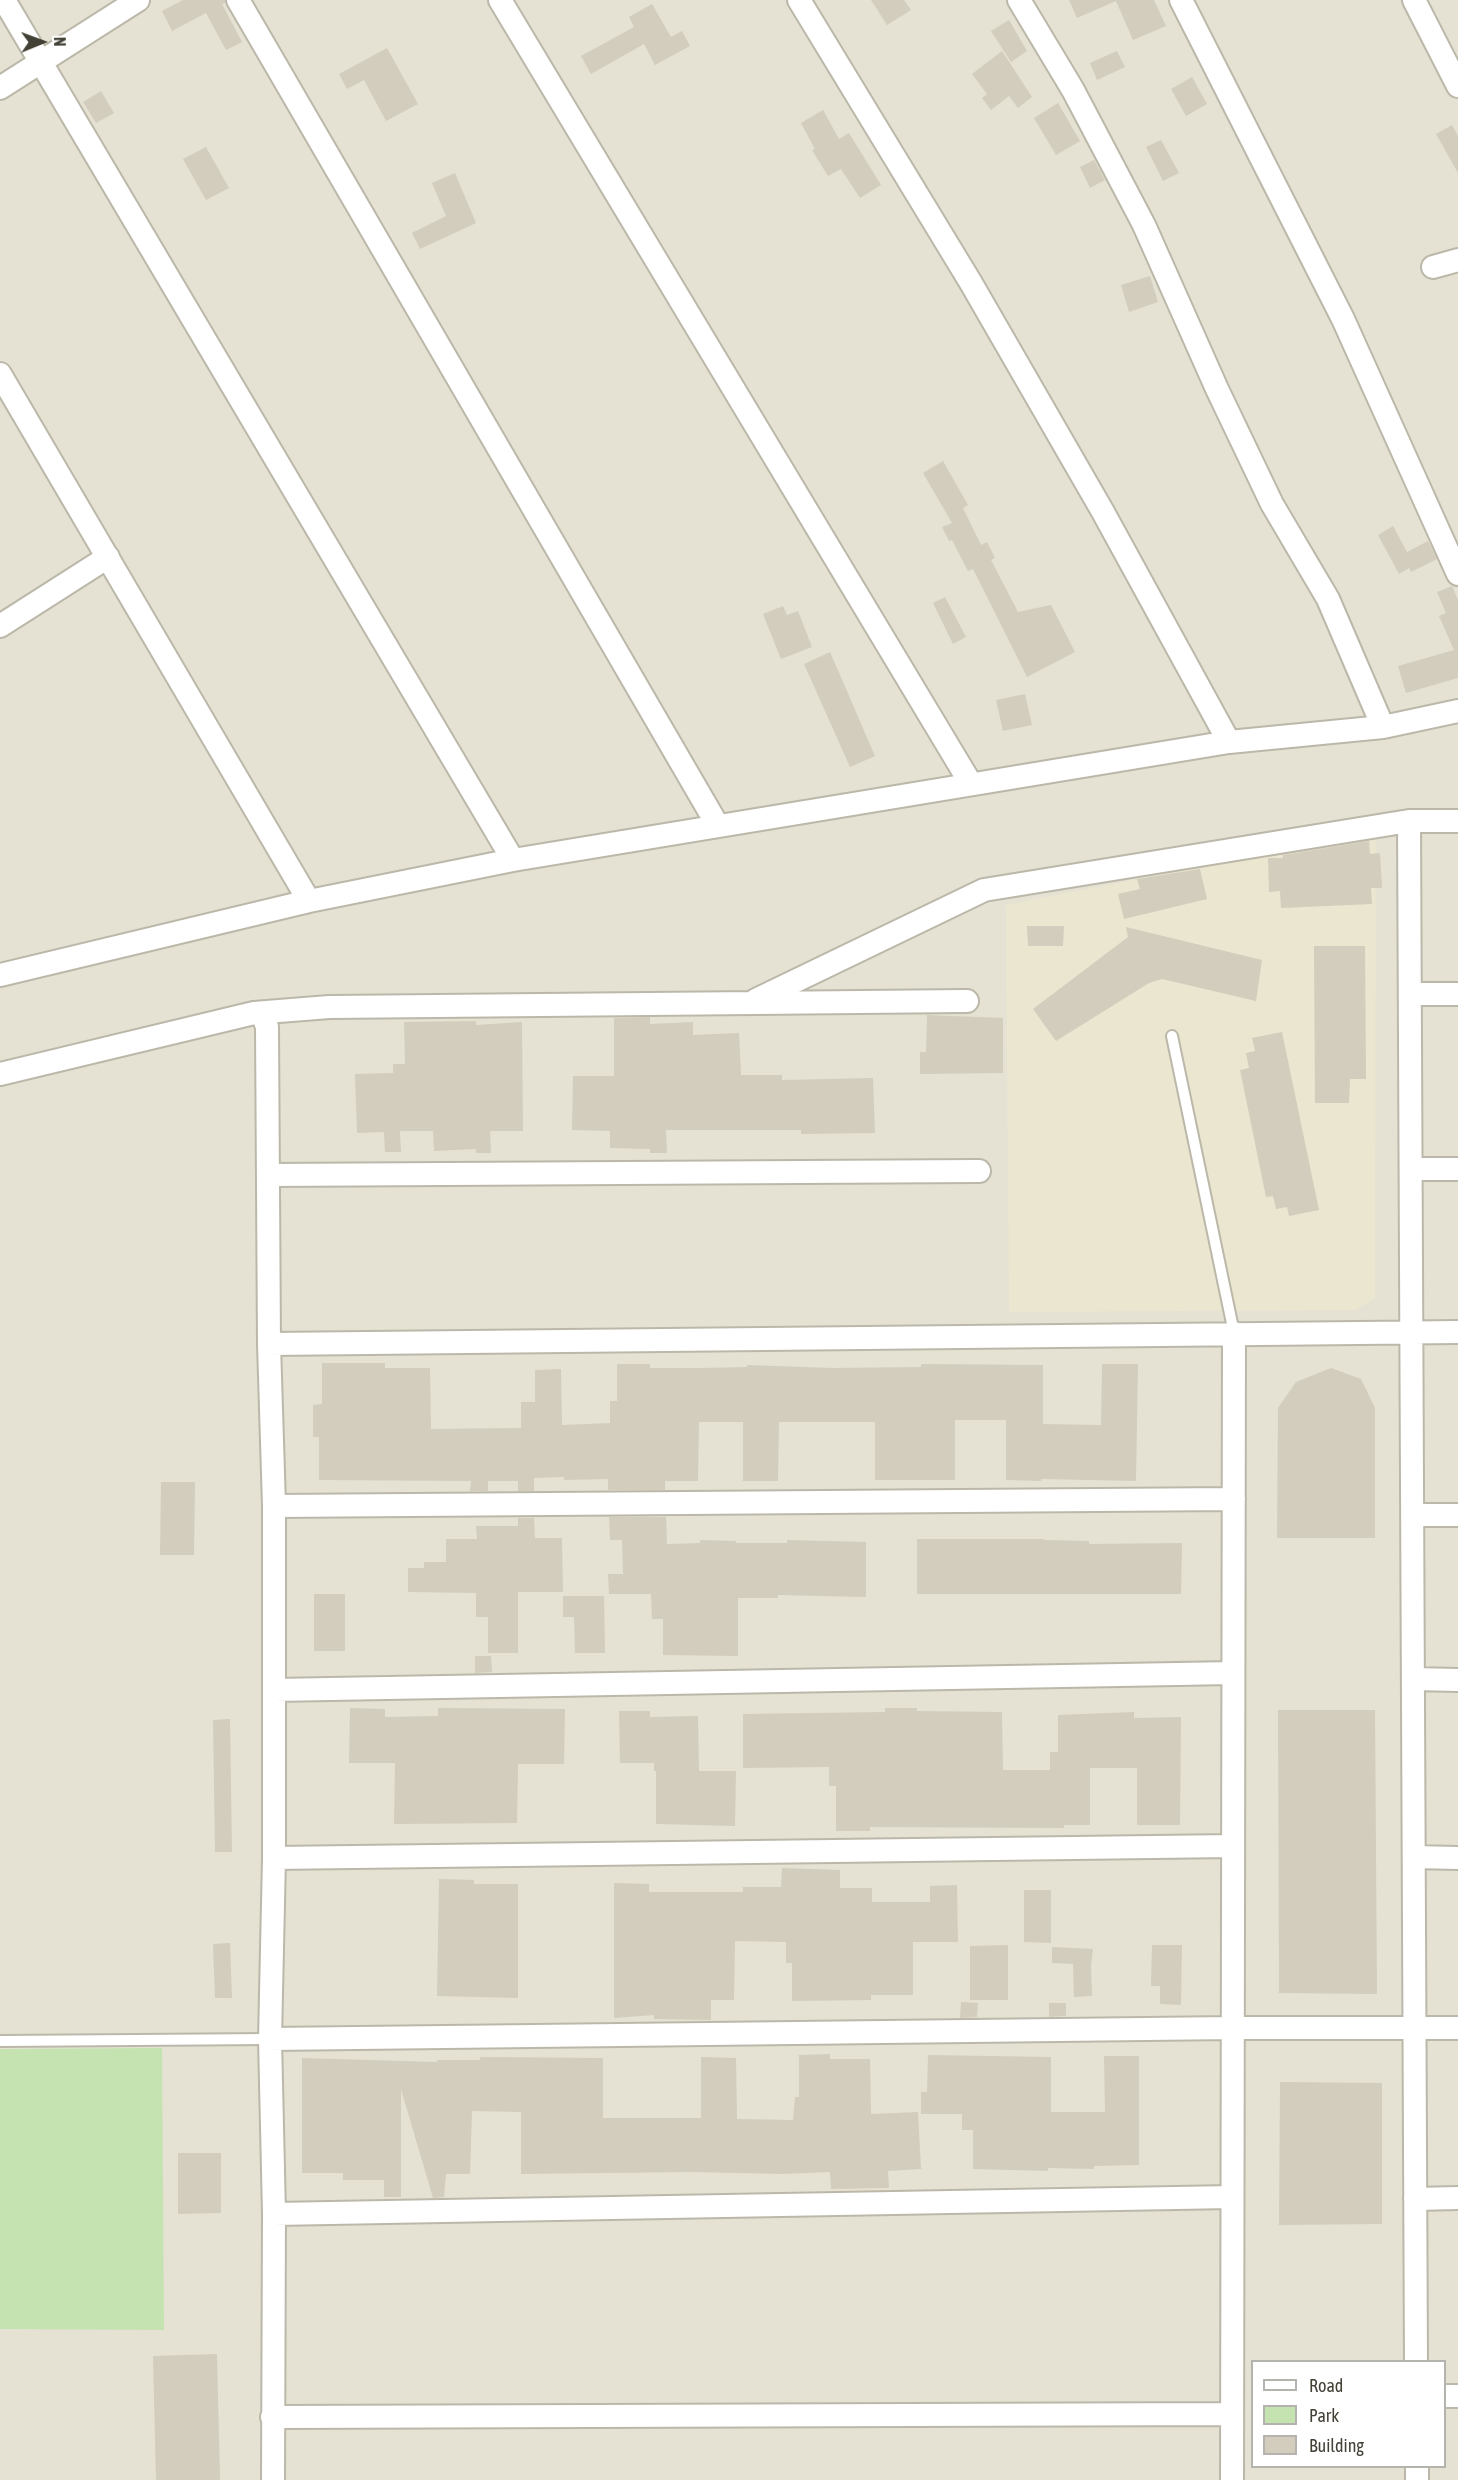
<!DOCTYPE html>
<html>
<head>
<meta charset="utf-8">
<style>
	body { margin:0 }
	#map { position:relative; width:1458px; height:2480px; overflow:hidden; background:#f1f0e5; font-family:"Asap Condensed",sans-serif }
	canvas { display:block }
	.legend { position:absolute; left:1251px; top:2360px; width:195px; height:108px; box-sizing:border-box; background:#fff; border:2px solid #b4b3ae; margin:0; padding:8px 10px; list-style:none; font-size:18px; color:#434035 }
	.legend li { display:flex; align-items:center; gap:12px; height:30px }
	.legend b { width:30px; border:2px solid #b4b3ae }
	.north { position:absolute; left:12px; top:12px; width:60px; height:60px; -webkit-text-stroke:4px #fff; paint-order:stroke; rotate:89deg; font-size:16px; font-weight:700; line-height:24px; text-align:center; color:#434035 }
	.north::after { content:''; display:block; margin:auto; width:21px; height:27px; background:#434035; clip-path:polygon(50% 0,100% 100%,50% 72%,0 100%) }
</style>
</head>
<body>
<div id="map">
<canvas width="1458" height="2480"></canvas>
<ul class="legend">
<li><b style="height:8px;background:#fff"></b>Road</li>
<li><b style="height:16px;background:#c4e3b1"></b>Park</li>
<li><b style="height:16px;background:#d2cdbc"></b>Building</li>
</ul>
<div class="north">N</div>
</div>
<script>
const g = document.querySelector('canvas').getContext('2d');
g.lineJoin = 'round';
function paint(path, color) { g.fillStyle = color; g.fill(path, 'evenodd'); }
const shape = rows => new Path2D(rows.map(r => 'M' + r).join(''));
function strokePath(path, color, width, dash) { g.strokeStyle = color; g.lineWidth = width; g.lineCap = dash ? 'butt' : 'round'; g.setLineDash(dash || []); g.stroke(path); }
paint(shape([
	[0,0,1458,0,1458,2480,0,2480],
	[1252,2362,1444,2362,1444,2466,1252,2466]
]), '#e5e2d4');
paint(shape([
	[1376,833,1375,1298,1355,1310,1009,1312,1006,905]
]), '#eae6d0');
paint(shape([
	[162,2048,164,2330,0,2329,0,2049]
]), '#c4e3b1');
paint(shape([
	[183,0,225,0,225,3,222,4,242,42,226,50,206,13,172,31,162,11],
	[871,0,904,0,911,10,887,25],
	[1069,0,1154,0,1166,26,1133,40,1116,1,1077,18],
	[652,4,671,37,682,31,690,46,655,65,644,44,591,74,581,56,634,27,629,17],
	[1009,20,1027,51,1011,62,991,31],
	[387,48,418,104,386,121,364,80,347,89,339,74],
	[1002,51,1032,97,1018,108,1009,96,991,110,982,98,987,94,972,74],
	[1117,51,1125,67,1097,80,1090,63],
	[1192,77,1207,104,1186,116,1171,89],
	[101,91,114,113,96,123,83,102],
	[1058,103,1080,141,1056,155,1034,118],
	[823,110,839,139,849,133,881,185,860,198,841,169,828,176,812,150,815,149,801,123],
	[1452,125,1458,136,1458,173,1436,134],
	[1161,140,1179,173,1163,181,1146,147],
	[206,147,229,188,206,200,183,159],
	[1094,160,1105,180,1090,188,1080,167],
	[455,173,476,223,420,249,412,233,446,216,432,183],
	[1150,276,1158,302,1129,312,1121,285],
	[943,461,968,505,963,508,981,545,987,542,995,558,991,560,1018,612,1051,605,1075,652,1027,677,973,569,968,571,952,540,949,541,942,527,952,523,923,473],
	[1393,526,1407,552,1428,541,1437,559,1411,572,1409,568,1399,574,1378,535],
	[1452,586,1458,600,1458,678,1406,693,1398,666,1454,650,1439,616,1446,613,1437,592],
	[945,597,966,637,953,644,933,603],
	[783,606,787,615,798,611,812,647,781,659,763,614],
	[830,652,875,756,850,767,804,664],
	[1025,694,1032,725,1003,731,996,700],
	[1369,841,1370,854,1380,853,1382,888,1371,888,1372,904,1281,908,1280,891,1269,892,1268,858,1283,858,1283,855],
	[1200,869,1207,899,1124,919,1118,894,1140,889,1137,879],
	[1027,926,1064,926,1063,946,1028,946],
	[1126,927,1262,960,1256,1001,1162,979,1149,983,1056,1041,1033,1009,1128,937],
	[1314,946,1365,946,1366,1079,1350,1079,1349,1103,1315,1103],
	[927,1015,1003,1018,1003,1073,920,1074,920,1052,926,1052],
	[650,1017,650,1024,693,1022,693,1035,739,1033,741,1075,782,1075,782,1080,873,1078,875,1133,801,1134,801,1130,666,1130,667,1153,650,1153,650,1149,610,1148,610,1131,572,1130,573,1076,614,1076,614,1018],
	[476,1021,476,1025,522,1022,523,1131,490,1131,491,1153,476,1153,476,1149,434,1151,433,1131,400,1131,401,1152,385,1152,384,1132,357,1133,355,1074,393,1073,393,1064,405,1064,404,1022],
	[1282,1032,1319,1210,1289,1216,1287,1207,1276,1209,1273,1196,1266,1197,1240,1070,1249,1068,1246,1053,1255,1051,1252,1038],
	[322,1363,385,1363,385,1368,430,1368,431,1429,521,1428,521,1402,535,1402,535,1370,561,1369,562,1425,610,1423,610,1401,617,1401,617,1364,650,1364,650,1368,701,1368,747,1367,747,1365,832,1368,921,1367,921,1364,1043,1365,1043,1424,1101,1425,1102,1364,1138,1364,1136,1481,1041,1479,1041,1481,1006,1480,1006,1420,955,1420,955,1480,875,1480,875,1422,779,1422,778,1481,743,1481,743,1422,699,1422,698,1481,665,1481,665,1490,608,1490,608,1479,564,1480,564,1477,534,1478,534,1491,518,1491,518,1481,488,1481,488,1491,470,1491,471,1481,319,1480,319,1437,313,1437,313,1405,322,1404],
	[1331,1368,1361,1379,1375,1408,1375,1538,1277,1538,1278,1408,1296,1382],
	[161,1482,195,1482,194,1555,160,1555],
	[609,1517,666,1517,667,1544,700,1543,700,1540,736,1541,736,1543,787,1543,787,1540,866,1542,866,1597,778,1595,778,1598,738,1598,738,1656,663,1655,663,1619,652,1619,651,1594,609,1594,608,1574,623,1574,622,1540,610,1540],
	[518,1518,534,1518,535,1538,562,1538,563,1592,518,1592,518,1653,488,1653,488,1617,476,1617,476,1593,408,1592,408,1568,424,1568,424,1562,446,1562,446,1539,477,1539,476,1526,518,1526],
	[917,1539,1044,1539,1044,1540,1089,1541,1089,1544,1182,1543,1181,1594,917,1594],
	[314,1594,345,1594,345,1651,314,1651],
	[563,1596,604,1596,605,1653,575,1653,574,1617,563,1617],
	[475,1656,491,1656,492,1672,475,1673],
	[350,1708,385,1709,385,1717,438,1716,438,1708,565,1709,564,1764,518,1764,517,1823,394,1824,395,1763,349,1763],
	[885,1708,917,1708,917,1711,1002,1712,1003,1770,1050,1770,1050,1752,1058,1752,1058,1715,1134,1712,1134,1718,1181,1717,1180,1825,1137,1825,1137,1768,1090,1768,1090,1825,1064,1825,1064,1828,870,1827,870,1831,836,1831,836,1786,829,1786,829,1767,743,1768,743,1714,885,1712],
	[1278,1710,1375,1710,1377,1994,1279,1993],
	[619,1711,650,1711,650,1717,698,1716,699,1771,736,1771,735,1826,656,1824,656,1771,654,1771,654,1763,620,1763],
	[230,1719,232,1852,215,1852,213,1720],
	[782,1868,840,1870,840,1888,872,1888,872,1902,930,1902,930,1886,957,1885,958,1942,913,1942,913,1995,871,1995,871,2000,792,2001,792,1963,786,1963,786,1942,735,1941,734,2000,711,2000,711,2020,654,2019,654,2015,614,2018,614,1883,649,1884,649,1892,743,1892,743,1887,781,1887],
	[439,1879,474,1880,474,1884,518,1884,518,1998,437,1996],
	[1024,1890,1051,1890,1051,1943,1024,1942],
	[230,1943,232,1998,215,1998,213,1944],
	[1008,1945,1008,2000,970,2000,970,1946],
	[1152,1945,1182,1945,1181,2005,1160,2004,1160,1986,1151,1986],
	[1052,1947,1093,1949,1091,1965,1092,1996,1074,1997,1073,1964,1052,1963],
	[961,2002,978,2003,977,2017,960,2018],
	[1049,2003,1066,2003,1066,2016,1049,2017],
	[830,2054,830,2059,870,2059,871,2114,918,2112,921,2169,888,2171,889,2188,831,2189,830,2172,782,2174,692,2172,521,2174,521,2112,472,2111,470,2174,446,2174,444,2197,433,2198,401,2089,401,2197,384,2197,384,2180,343,2180,343,2173,302,2173,302,2058,437,2062,437,2060,480,2060,480,2057,603,2058,603,2118,701,2118,701,2057,736,2058,737,2119,793,2120,795,2097,799,2097,799,2055],
	[928,2055,1051,2057,1051,2112,1105,2112,1104,2056,1139,2056,1139,2165,1094,2166,1094,2169,1048,2168,1048,2171,973,2169,973,2130,962,2130,962,2114,921,2114,921,2092,927,2092],
	[1280,2082,1382,2083,1382,2224,1279,2225],
	[178,2153,221,2153,221,2213,178,2214],
	[217,2354,220,2480,156,2480,153,2356]
]), '#d2cdbc');
const lane = shape([
	[1172,1036,1234,1333],
	[0,2041,270,2039]
]);
const street = shape([
	[4,0,513,860],
	[238,0,718,826],
	[500,0,971,784],
	[799,0,971,283,1103,512,1229,742],
	[1019,0,1073,90,1144,225,1217,389,1272,504,1328,599,1383,727],
	[1181,0,1343,319,1458,574],
	[1414,0,1458,86],
	[0,88,138,0],
	[1433,267,1458,260],
	[0,374,309,901],
	[0,626,108,557],
	[1409,821,1416,2362],
	[0,975,309,901,513,860,1229,742,1383,727,1458,711],
	[1410,994,1458,994],
	[756,1000,984,890,1409,821,1458,821],
	[262,1013,267,1027,269,1344,274,1506,274,1858,270,2039,274,2214,273,2480],
	[0,1074,254,1013,329,1007,967,1001],
	[1411,1169,1458,1169],
	[268,1175,979,1171],
	[269,1344,1458,1332],
	[274,1506,1234,1499],
	[1412,1515,1458,1515],
	[1413,1679,1458,1680],
	[274,1690,1233,1673],
	[1414,1857,1458,1858],
	[274,1858,1233,1846],
	[270,2039,1233,2028,1458,2028],
	[1415,2199,1458,2198],
	[274,2214,1232,2197],
	[1444,2396,1458,2396],
	[272,2417,1232,2414],
	[1417,2466,1417,2480],
	[1232,2480,1234,1333]
]);
strokePath(lane, '#bcb8a9', 14);
strokePath(street, '#bcb8a9', 26);
strokePath(lane, '#fff', 10);
strokePath(street, '#fff', 22);
</script>
</body>
</html>
